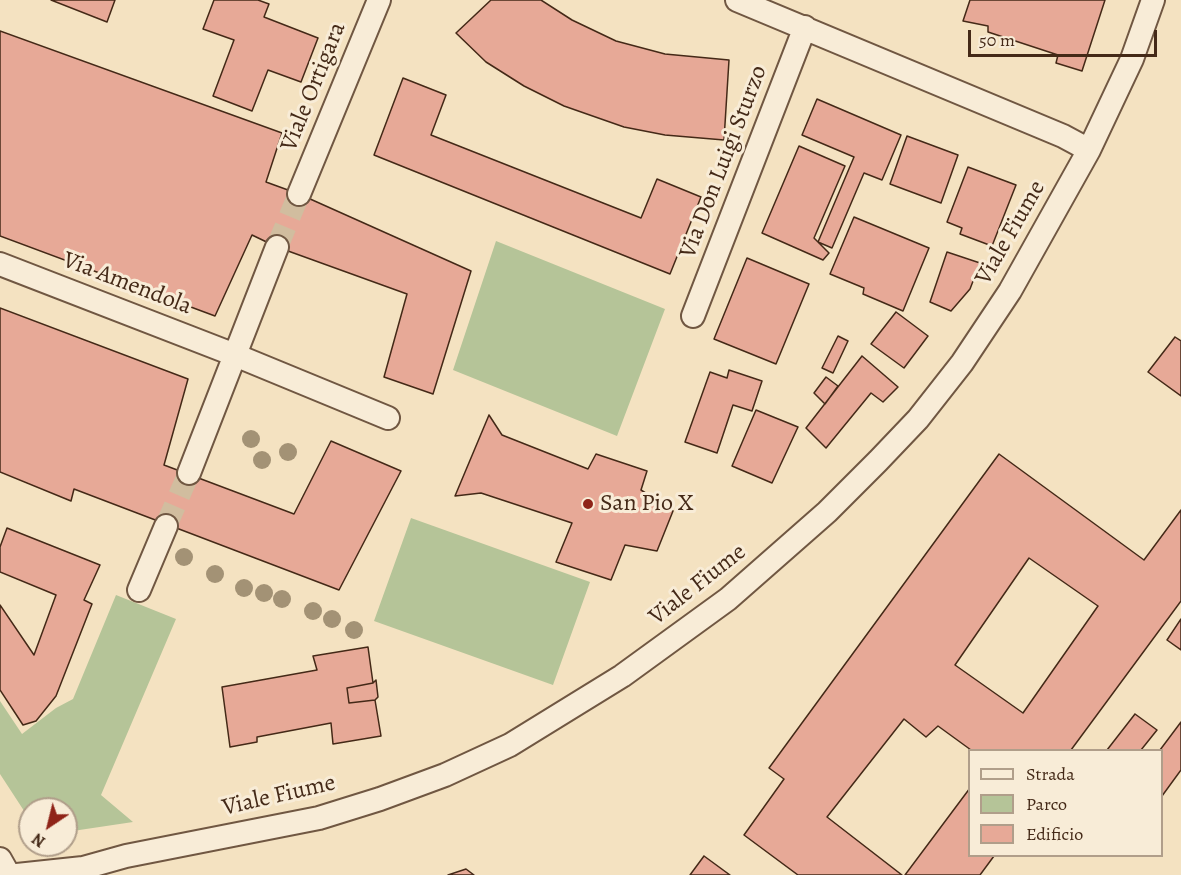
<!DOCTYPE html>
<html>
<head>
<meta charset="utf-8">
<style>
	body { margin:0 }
	#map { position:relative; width:1181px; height:875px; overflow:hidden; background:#f4e2c1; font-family:Alegreya,serif }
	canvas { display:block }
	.legend { position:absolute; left:968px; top:749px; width:195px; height:108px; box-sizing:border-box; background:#f8ecd7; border:2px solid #b09e8a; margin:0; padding:8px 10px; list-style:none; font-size:18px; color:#442917 }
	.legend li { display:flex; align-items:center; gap:12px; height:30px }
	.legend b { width:30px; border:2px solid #b09e8a }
	.north { position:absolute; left:18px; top:797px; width:60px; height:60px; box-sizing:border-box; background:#f8ecd7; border:2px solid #b09e8a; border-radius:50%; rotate:215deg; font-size:16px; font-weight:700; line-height:24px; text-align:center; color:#442917 }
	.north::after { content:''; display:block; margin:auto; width:21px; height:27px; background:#8f2418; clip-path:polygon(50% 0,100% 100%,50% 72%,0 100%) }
	.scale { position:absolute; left:968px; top:30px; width:189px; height:27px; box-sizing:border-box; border:3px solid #442917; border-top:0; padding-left:8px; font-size:18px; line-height:21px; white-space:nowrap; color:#442917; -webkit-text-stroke:4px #f8ecd7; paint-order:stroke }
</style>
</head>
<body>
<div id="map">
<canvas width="1181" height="875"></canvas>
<ul class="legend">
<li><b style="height:8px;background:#f8ecd7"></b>Strada</li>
<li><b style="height:16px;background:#b5c498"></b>Parco</li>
<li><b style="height:16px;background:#e7a997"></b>Edificio</li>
</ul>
<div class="north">N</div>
<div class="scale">50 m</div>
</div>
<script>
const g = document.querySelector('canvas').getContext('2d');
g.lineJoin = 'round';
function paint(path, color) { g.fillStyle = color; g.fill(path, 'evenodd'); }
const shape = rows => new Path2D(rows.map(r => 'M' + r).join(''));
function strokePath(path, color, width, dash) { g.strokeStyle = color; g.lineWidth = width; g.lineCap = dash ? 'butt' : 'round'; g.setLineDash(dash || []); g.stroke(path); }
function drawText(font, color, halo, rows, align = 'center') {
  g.font = font + ' Alegreya,serif'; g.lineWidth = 6; g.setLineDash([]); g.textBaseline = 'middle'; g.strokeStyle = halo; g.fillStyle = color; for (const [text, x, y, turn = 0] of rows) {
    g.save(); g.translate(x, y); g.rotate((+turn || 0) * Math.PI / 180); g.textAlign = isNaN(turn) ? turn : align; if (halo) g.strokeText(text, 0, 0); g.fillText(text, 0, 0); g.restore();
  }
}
paint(shape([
	[496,241,665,309,617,436,453,370],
	[411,518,590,582,553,685,374,621],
	[116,595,176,619,101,795,133,822,66,832,66,809,30,809,30,820,0,774,0,701,22,734,56,708,73,699]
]), '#b5c498');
const building = shape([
	[51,0,115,0,107,22,51,0],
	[214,0,258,0,269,4,264,17,318,38,301,82,268,70,252,111,213,96,234,40,203,29,214,0],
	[491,0,541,0,572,20,616,41,665,54,729,60,724,140,665,135,624,127,564,106,524,86,486,62,456,33,491,0],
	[970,0,1105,0,1082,71,1056,63,1058,55,988,32,988,26,963,21,970,0],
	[0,31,282,133,266,182,299,194,471,271,433,394,384,377,407,294,277,247,252,235,215,316,0,236,0,31],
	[403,78,446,95,431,135,641,218,657,179,701,197,670,274,374,155,403,78],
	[817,99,901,135,882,180,864,173,832,248,818,242,854,157,802,135,817,99],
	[907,136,958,155,941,203,890,184,907,136],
	[799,146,845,166,814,238,829,253,823,260,762,233,799,146],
	[968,167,1016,185,992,246,960,234,962,228,947,222,968,167],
	[854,217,929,248,903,311,863,294,864,288,830,274,854,217],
	[947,252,980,263,970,289,951,311,930,302,947,252],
	[747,258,809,284,776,364,714,339,747,258],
	[0,308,188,379,164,465,294,514,331,441,401,471,339,590,74,489,71,501,0,472,0,308],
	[896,312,928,336,904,368,871,344,896,312],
	[838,336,848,341,833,373,822,368,838,336],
	[1175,337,1181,341,1181,396,1148,372,1175,337],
	[862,356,898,387,883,402,871,393,826,448,806,428,862,356],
	[729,370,762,381,752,411,733,405,717,453,685,442,710,372,727,378,729,370],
	[826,377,838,386,825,404,814,393,826,377],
	[756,410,798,427,772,483,732,466,756,410],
	[489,415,502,435,588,469,596,454,647,471,641,490,673,511,657,551,625,545,611,580,556,562,572,523,481,493,455,496,489,415],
	[999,454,1144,560,1181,510,1181,601,1071,750,971,750,938,726,926,737,904,719,827,817,902,875,798,875,744,835,784,779,769,768,999,454],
	[1029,558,1098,606,1023,713,955,665,1029,558],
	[7,528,100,565,84,600,92,604,56,696,36,721,23,725,0,690,0,605,34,655,56,595,0,572,0,547,7,528],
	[1181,619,1181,650,1167,640,1181,619],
	[368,647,373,683,347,688,349,703,375,700,381,736,333,744,331,723,257,737,257,742,230,747,222,687,317,670,313,656,368,647],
	[376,680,378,697,375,700,349,703,347,688,373,683,376,680],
	[1135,714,1157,730,1141,750,1107,750,1135,714],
	[1181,722,1181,770,1162,796,1162,750,1160,750,1181,722],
	[970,788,970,856,994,856,980,875,905,875,970,788],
	[704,856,730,875,690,875,704,856],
	[466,869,474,875,448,875,466,869]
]);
paint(building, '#e7a997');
strokePath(building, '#442917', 1.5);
strokePath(shape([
	[277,247,299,194],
	[166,526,189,473]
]), '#d1bd9f', 22, [22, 11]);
const minor = shape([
	[737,0,1063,136,1089,150],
	[299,194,379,0],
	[0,264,235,355,388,418],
	[693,316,805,27],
	[189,473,277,247],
	[139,590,166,526],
	[0,859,9,875],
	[17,875,83,868,126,856,319,818,380,799,445,775,510,745,622,676,728,599,827,512,878,461,918,419,962,363,1010,291,1089,150,1132,59,1153,0]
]);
strokePath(minor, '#705742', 26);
strokePath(minor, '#f8ecd7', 22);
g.fillStyle = '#a39275';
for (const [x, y] of [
	[251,439],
	[288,452],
	[262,460],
	[184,557],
	[215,574],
	[244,588],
	[264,593],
	[282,599],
	[313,611],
	[332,619],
	[354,630]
]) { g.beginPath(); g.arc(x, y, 9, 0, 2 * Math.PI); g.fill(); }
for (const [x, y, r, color] of [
	[588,504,6,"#8f2418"]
]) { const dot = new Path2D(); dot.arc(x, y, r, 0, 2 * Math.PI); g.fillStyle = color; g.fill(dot); strokePath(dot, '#f8ecd7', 2); }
drawText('24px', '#442917', '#f8ecd7', [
	["Viale Ortigara",314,87,-68],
	["Via Don Luigi Sturzo",724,162,-69],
	["Viale Fiume",1011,233,-60],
	["Via Amendola",127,284,21],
	["Viale Fiume",698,585,-38],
	["Viale Fiume",279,796,-13]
]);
drawText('24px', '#442917', '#f8ecd7', [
	["San Pio X",600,504]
], 'left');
</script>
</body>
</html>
